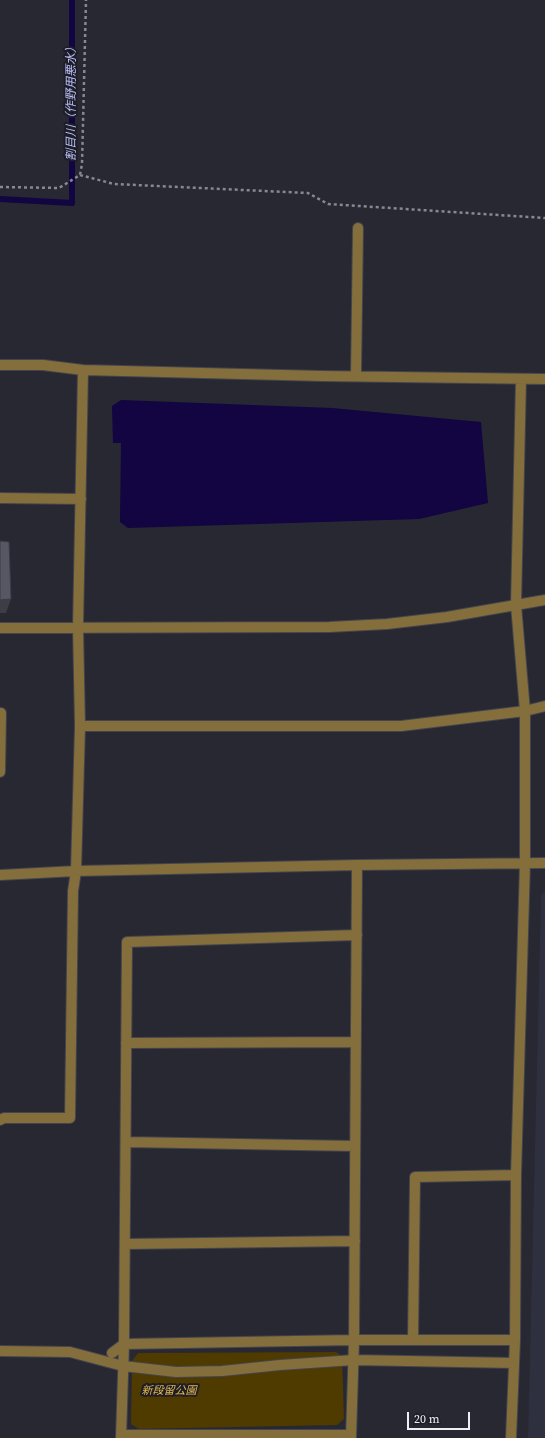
<!DOCTYPE html>
<html>
<head>
<meta charset="utf-8">
<style>
	body { margin:0 }
	#map { position:relative; width:545px; height:1438px; overflow:hidden; background:#272832; font-family:"Source Serif 4",serif }
	canvas { display:block }
	.scale { position:absolute; left:407px; top:1412px; width:63px; height:18px; box-sizing:border-box; border:2px solid #eeeff6; border-top:0; padding-left:5px; font-size:12px; line-height:14px; white-space:nowrap; color:#eeeff6; -webkit-text-stroke:3px #1e1e28; paint-order:stroke }
</style>
</head>
<body>
<div id="map">
<canvas width="545" height="1438"></canvas>
<div class="scale">20 m</div>
</div>
<script>
const g = document.querySelector('canvas').getContext('2d');
g.lineJoin = 'round';
function paint(path, color) { g.fillStyle = color; g.fill(path, 'evenodd'); }
const shape = rows => new Path2D(rows.map(r => 'M' + r).join(''));
function strokePath(path, color, width, dash) { g.strokeStyle = color; g.lineWidth = width; g.lineCap = dash ? 'butt' : 'round'; g.setLineDash(dash || []); g.stroke(path); }
function drawText(font, color, halo, rows, align = 'center') {
  g.font = font + ' "Source Serif 4","Noto Sans JP",serif'; g.lineWidth = 4; g.setLineDash([]); g.textBaseline = 'middle'; g.strokeStyle = halo; g.fillStyle = color; for (const [text, x, y, turn = 0] of rows) {
    g.save(); g.translate(x, y); g.rotate((+turn || 0) * Math.PI / 180); g.textAlign = isNaN(turn) ? turn : align; if (halo) g.strokeText(text, 0, 0); g.fillText(text, 0, 0); g.restore();
  }
}
paint(shape([
	[545,891,545,1438,528,1438,541,895]
]), '#2e2f3f');
paint(shape([
	[336,1352,342,1356,344,1419,337,1425,139,1429,131,1424,132,1361,138,1353]
]), '#4f3a00');
paint(shape([
	[121,400,332,408,481,422,488,503,419,519,128,528,120,522,121,443,113,443,112,406]
]), '#120541');
strokePath(shape([
	[0,199,72,203,72,0]
]), '#120541', 6);
const minor = shape([
	[0,365,43,365,83,370,322,376,545,379],
	[356,376,358,228],
	[0,498,81,499],
	[0,628,329,627,387,624,447,617,545,600],
	[0,713,1,713,0,772],
	[80,726,401,726,525,711,545,706],
	[0,875,76,871,357,865,545,863],
	[126,1043,356,1042],
	[0,1120,4,1118,70,1118,73,891,76,871,80,726,78,627,83,370],
	[126,1142,355,1146],
	[125,1244,355,1241],
	[413,1340,415,1177,516,1175],
	[0,1351,70,1352,123,1366,176,1372,222,1371,280,1365,354,1360,514,1363],
	[112,1353,124,1344,354,1340,515,1340],
	[121,1435,351,1435],
	[121,1438,124,1344,127,942,357,935],
	[351,1438,354,1340,357,865],
	[511,1438,515,1340,516,1175,525,863,525,711,516,605,521,379]
]);
strokePath(minor, '#43444d', 12);
strokePath(shape([
	[80,175,114,184,308,193,328,204,545,218],
	[0,187,59,188,80,175,82,164,86,0]
]), '#878891', 2.5, [3, 3]);
strokePath(minor, '#846e3c', 10);
paint(shape([
	[11,599,6,613,0,613,0,600]
]), '#3c3d45');
const building = shape([
	[0,541,9,542,11,599,0,600,0,541]
]);
paint(building, '#565762');
strokePath(building, '#3c3d45', 1);
drawText('italic 11px', '#e4b74b', '#1e1e28', [
	["新段留公園",169,1391]
]);
drawText('italic 12px', '#bbbff8', '#1e1e28', [
	["割目川（作野用悪水）",72,101,-90]
]);
</script>
</body>
</html>
